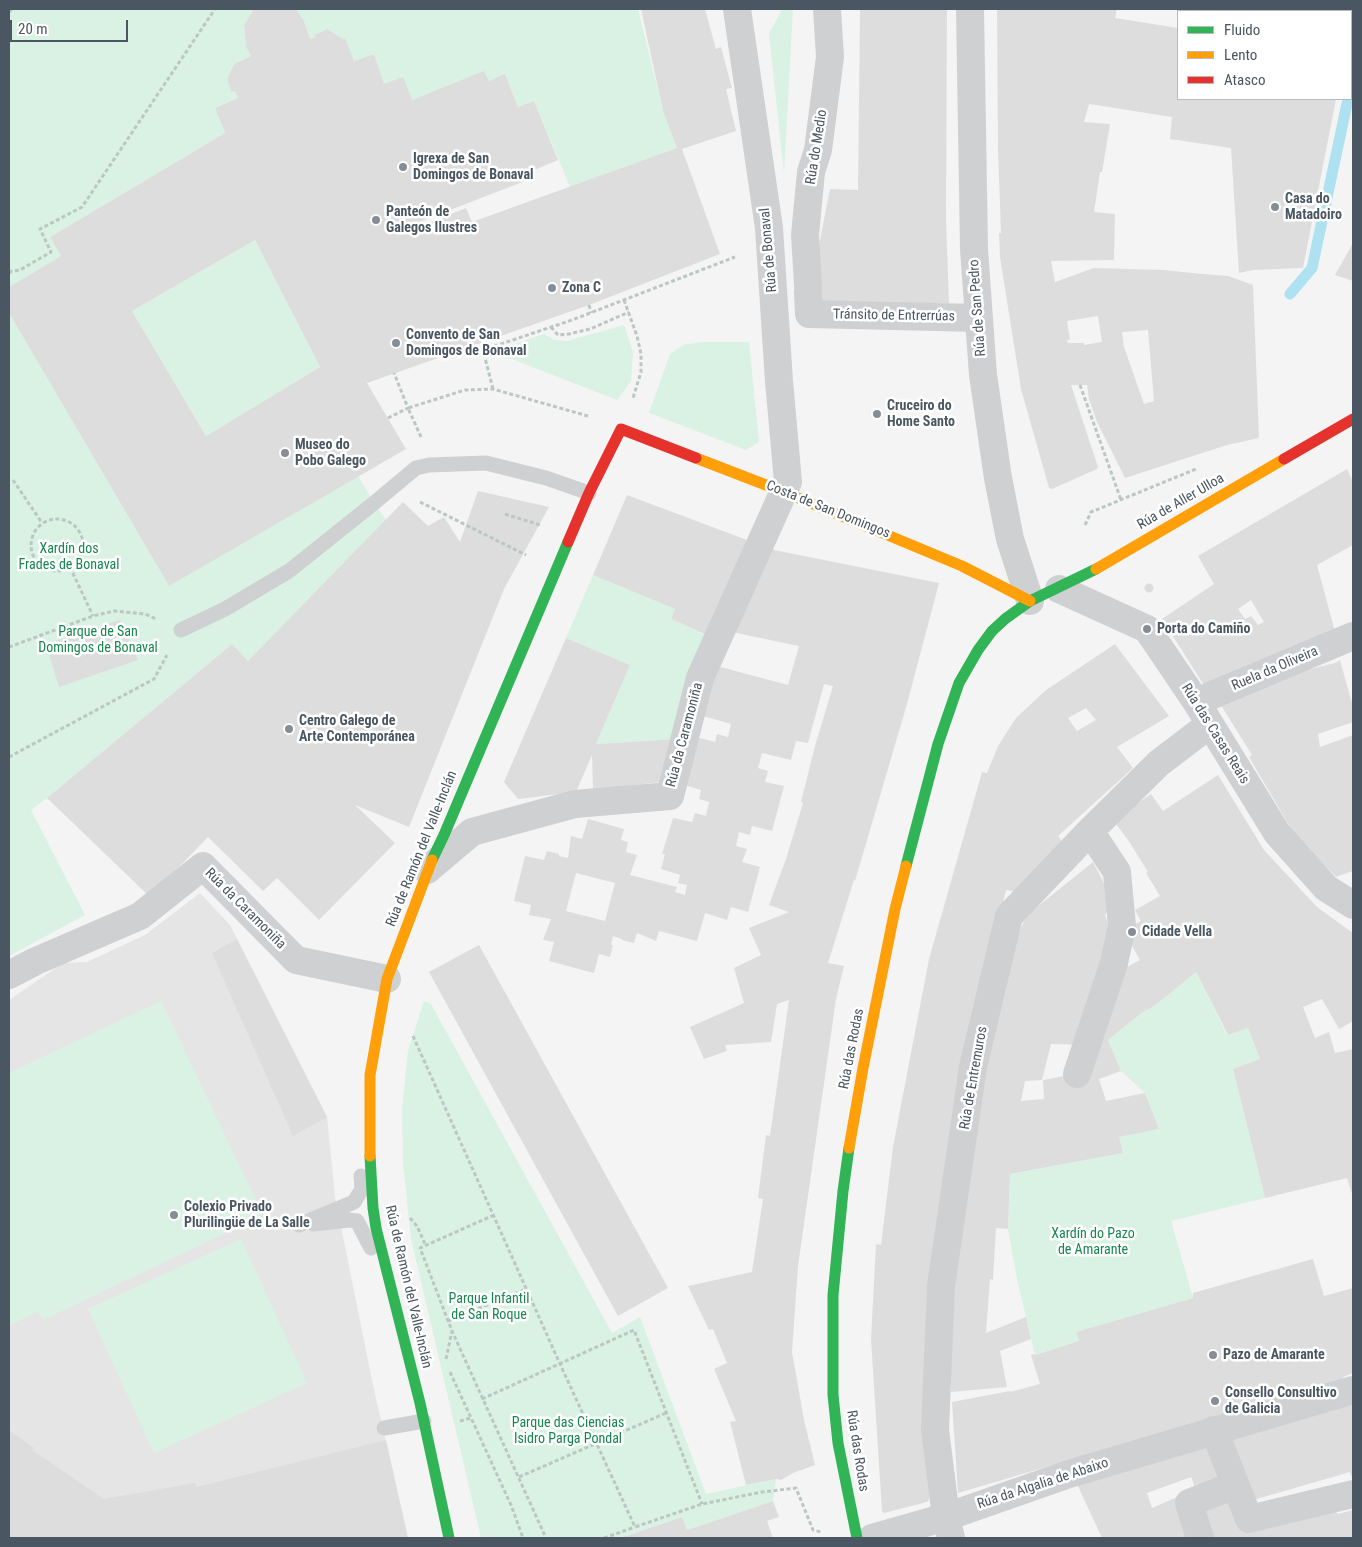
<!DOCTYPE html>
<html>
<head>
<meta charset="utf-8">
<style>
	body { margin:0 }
	#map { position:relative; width:1362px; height:1547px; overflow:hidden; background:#f4f4f4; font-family:"Roboto Condensed",sans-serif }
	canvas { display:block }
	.frame { position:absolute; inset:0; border:10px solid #4a5661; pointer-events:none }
	.legend { position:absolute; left:1177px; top:10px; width:175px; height:90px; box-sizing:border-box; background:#fff; border:1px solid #b7bbc0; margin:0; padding:6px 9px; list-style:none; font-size:15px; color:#4a5661 }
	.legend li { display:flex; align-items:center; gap:10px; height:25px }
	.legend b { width:25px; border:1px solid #b7bbc0 }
	.scale { position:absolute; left:10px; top:20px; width:118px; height:22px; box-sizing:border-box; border:2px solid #4a5661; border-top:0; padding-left:6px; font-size:15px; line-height:18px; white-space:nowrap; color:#4a5661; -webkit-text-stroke:4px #fff; paint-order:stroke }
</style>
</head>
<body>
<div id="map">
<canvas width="1362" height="1547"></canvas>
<div class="frame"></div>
<ul class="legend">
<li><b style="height:6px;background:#30b455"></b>Fluido</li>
<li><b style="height:6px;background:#ff9f0a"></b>Lento</li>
<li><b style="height:6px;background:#e5322d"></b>Atasco</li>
</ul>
<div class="scale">20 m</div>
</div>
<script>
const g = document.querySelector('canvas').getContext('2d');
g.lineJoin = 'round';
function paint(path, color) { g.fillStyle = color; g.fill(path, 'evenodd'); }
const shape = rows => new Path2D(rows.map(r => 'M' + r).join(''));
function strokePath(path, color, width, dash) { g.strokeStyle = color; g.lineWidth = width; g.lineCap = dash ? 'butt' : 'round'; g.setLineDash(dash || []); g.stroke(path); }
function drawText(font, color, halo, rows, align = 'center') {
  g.font = font + ' "Roboto Condensed",sans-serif'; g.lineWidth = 5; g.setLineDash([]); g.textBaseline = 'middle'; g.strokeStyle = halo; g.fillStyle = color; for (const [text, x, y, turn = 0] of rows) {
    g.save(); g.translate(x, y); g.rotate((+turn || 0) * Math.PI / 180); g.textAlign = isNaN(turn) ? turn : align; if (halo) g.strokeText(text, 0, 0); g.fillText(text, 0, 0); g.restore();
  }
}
paint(shape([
	[200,893,230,925,327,1117,335,1197,373,1385,408,1538,9,1538,9,1000,63,963,87,962,145,935]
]), '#e6e5e6');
paint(shape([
	[9,9,254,9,244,25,246,47,251,56,234,64,227,79,231,92,235,91,238,98,215,108,225,133,50,237,61,256,9,287],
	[296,9,638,9,663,111,677,148,570,187,534,101,518,107,505,75,489,81,484,72,412,100,384,84,374,54,354,61,343,39,327,29,314,35,315,37,310,39,304,21],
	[782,9,793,9,784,173,769,34],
	[255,240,320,367,206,436,132,311],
	[9,313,169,586,357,474,374,503,389,524,248,661,232,644,47,798,31,810,85,915,9,956],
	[624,325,633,352,631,381,617,400,563,379,512,359,494,357,494,351,544,334,554,340,567,341],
	[700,342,749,342,759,442,746,450,649,413,670,354,683,345],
	[593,575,675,609,671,619,705,634,677,739,596,744,630,665,566,638],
	[1196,972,1227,1035,1248,1028,1260,1059,1233,1069,1265,1198,1171,1221,1193,1298,1076,1332,1079,1341,1035,1355,1017,1279,1008,1229,1010,1174,1123,1153,1119,1137,1159,1129,1145,1093,1121,1071,1108,1040,1144,1011,1150,1009,1163,999],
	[161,1001,263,1215,43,1320,38,1312,9,1325,9,1073],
	[424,1001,431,1004,612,1333,640,1317,706,1494,776,1479,773,1501,687,1530,682,1517,619,1538,481,1538,411,1239,403,1163,402,1110,408,1051],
	[241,1239,307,1383,154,1453,88,1309]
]), '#d9f2e3');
strokePath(shape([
	[1347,9,1348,11],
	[1351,27,1353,41],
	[1351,87,1353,76],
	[1290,294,1312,268,1348,99]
]), '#aee2f0', 11);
paint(shape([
	[254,9,296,9,304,21,310,39,315,37,314,35,327,29,343,39,345,38,354,61,374,54,384,84,403,77,412,100,484,71,489,81,505,74,518,107,534,101,558,160,525,174,525,181,414,224,416,228,466,208,472,222,677,148,663,111,641,9,705,9,716,49,721,47,732,88,726,89,736,131,682,149,720,254,589,305,367,383,406,449,169,586,9,313,9,287,61,256,50,237,225,133,215,108,238,98,235,91,231,92,227,79,234,64,251,56,246,47,244,25],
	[255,240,320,367,206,436,132,311],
	[860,9,947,9,946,221,949,303,817,306,819,245,830,189,858,190],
	[997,9,1117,9,1115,18,1178,28,1178,99,1336,99,1303,268,1253,270,1239,273,1231,148,1170,139,1172,117,1089,104,1084,122,1110,124,1102,172,1100,172,1094,212,1115,214,1114,260,1051,261,1055,282,1094,268,1164,270,1202,274,1228,276,1253,285,1259,438,1227,445,1125,478,1097,422,1089,399,1087,385,1071,385,1098,467,1097,469,1052,489,1049,488,1021,389,1000,257,999,233,1001,233,998,150],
	[1098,316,1102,342,1084,345,1084,343,1068,343,1067,340,1070,340,1067,321],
	[1148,330,1154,401,1144,404,1124,347,1122,332],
	[1234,9,1329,9,1330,11,1234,11],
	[1353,243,1353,281,1335,275],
	[1347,469,1353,482,1353,545,1317,565,1337,639,1207,690,1162,619,1214,584,1198,556],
	[1251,600,1264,622,1258,625,1251,616,1245,619,1238,609],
	[478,491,549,507,504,589,409,827,355,805,395,843,319,920,277,878,263,891,208,837,150,897,47,798,232,644,248,661,403,502,428,526,444,517,460,542],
	[627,495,747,540,705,634,671,619,675,609,593,575],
	[769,549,939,583,907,704,855,881,854,880,828,963,844,966,836,999,798,1266,792,1352,804,1420,815,1465,793,1473,781,1480,776,1479,746,1485,730,1422,736,1421,714,1369,727,1363,713,1329,709,1330,688,1286,752,1272,763,1199,758,1198,766,1135,770,1136,789,1000,777,1004,771,1042,725,1045,727,1051,704,1059,690,1027,744,1003,734,968,761,955,749,928,789,912,769,905,786,859,803,803,801,802,815,746,833,686,824,684,808,743,796,741,791,760,762,753,758,768,768,771,765,782,784,786,772,831,752,826,750,835,739,832,736,846,747,849,742,862,760,867,748,912,731,907,727,920,705,913,697,941,659,931,656,941,637,933,634,943,622,940,622,939,613,936,611,945,613,945,610,957,599,954,594,973,549,961,554,942,543,940,551,919,529,915,531,905,514,901,525,856,544,860,547,851,559,854,559,856,568,858,571,836,582,839,588,819,624,829,621,840,628,842,626,852,637,855,630,875,677,887,675,892,685,895,687,885,678,883,680,875,661,869,665,854,662,854,673,818,692,822,695,813,706,816,709,802,699,799,701,790,684,785,696,737,715,742,717,734,728,737,731,724,703,716,717,666,788,685,799,646,727,631],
	[576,873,615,883,605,921,566,911],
	'1144.5 588a4.5 4.5 0 1 1 9 0a4.5 4.5 0 1 1-9 0Z',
	[120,620,138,660,59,687,46,644],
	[566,638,630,665,596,744,677,739,661,782,593,790,592,755,576,792,518,799,504,782],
	[1115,644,1169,716,1117,747,1133,768,1058,836,1060,838,1062,844,1020,893,1006,890,974,1031,930,1454,929,1500,927,1502,884,1513,882,1511,871,1339,876,1244,881,1245,893,1147,929,959,982,772,987,773,998,746,1016,718,1046,690],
	[1086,708,1096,720,1077,731,1068,718],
	[1340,660,1353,707,1353,722,1318,734,1320,747,1353,735,1353,871,1336,877,1313,854,1290,827,1249,757,1252,755,1217,699,1273,678,1335,663],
	[1218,775,1264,850,1317,907,1353,933,1353,1021,1339,1029,1322,999,1303,1007,1315,1038,1329,1032,1335,1053,1353,1049,1353,1197,1347,1178,1265,1198,1233,1069,1260,1059,1248,1028,1228,1035,1196,972,1163,999,1150,1009,1144,1011,1108,1040,1121,1071,1099,1079,1106,1101,1145,1093,1159,1129,1119,1137,1123,1153,1010,1174,1008,1229,996,1228,993,1280,990,1279,986,1333,1026,1317,1031,1339,1000,1351,1007,1387,951,1392,951,1343,960,1177,1019,932,1024,921,1032,911,1093,862,1115,904,1115,908,1105,914,1114,945,1085,1045,1051,1044,1042,1080,1025,1081,1021,1101,1044,1099,1043,1080,1080,1073,1116,973,1140,960,1125,933,1125,930,1141,921,1135,910,1160,896,1146,873,1148,872,1128,840,1113,820,1151,794,1163,811],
	[237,939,327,1117,293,1136,212,953],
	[479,945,668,1288,618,1316,429,972],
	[1313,1259,1324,1296,1353,1288,1353,1373,1343,1377,1344,1379,958,1493,952,1402,1010,1391,1010,1392,1040,1384,1031,1355,1034,1354,1035,1355,1079,1341,1076,1332,1193,1298,1193,1293],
	[1353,1404,1353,1481,1350,1472,1250,1501,1223,1437],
	[9,1430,34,1448,32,1450,104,1499,195,1483,196,1487,386,1440,408,1538,9,1538],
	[1211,1442,1226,1482,1197,1493,1191,1477,1147,1493,1152,1508,1182,1495,1197,1538,1102,1538,1077,1484],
	[1231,1491,1265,1529,1336,1512,1338,1514,1353,1510,1353,1538,1205,1538,1194,1508],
	[773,1501,779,1517,767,1521,773,1538,620,1538,682,1517,687,1530]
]), '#ddddde');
strokePath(shape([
	[9,12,12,9],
	[9,273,12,271,20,270,51,252,40,229,82,207,215,9],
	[624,300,637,336,641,354,641,372,633,398],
	[589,305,591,313],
	[551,327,558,335,569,334,590,329,629,312],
	[1080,385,1121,500],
	[493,389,483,350,572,320,735,257],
	[388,418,408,408,394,373],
	[421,437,408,408,465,390,493,389,588,416],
	[13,480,42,523],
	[420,502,526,555],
	[505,514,540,525],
	'31 545a26 26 0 1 1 52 0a26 26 0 1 1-52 0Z',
	[1085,525,1091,512,1196,469],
	[70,567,93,616],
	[9,647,93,616,114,611,145,614,156,619],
	[9,757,154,679,167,655],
	[413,1036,560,1364,635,1527,702,1504,762,1492,796,1488,813,1530,821,1532],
	[494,1215,420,1248,452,1331,546,1538],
	[410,1218,417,1226,426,1246],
	[448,1321,526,1289],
	[446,1359,452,1331],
	[450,1372,511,1505,523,1538],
	[482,1399,634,1330,702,1504],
	[460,1421,471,1418],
	[519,1477,666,1413],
	[604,1538,635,1527]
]), '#bcc7c4', 3, [4, 2.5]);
strokePath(shape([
	[181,630,225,609,289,571,374,503,416,468,429,465,486,463,546,478,589,493],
	[313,1224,349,1220,357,1221,371,1248],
	[299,1225,354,1202,362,1189,361,1176],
	[384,1428,424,1421]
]), '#ced0d2', 15);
strokePath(shape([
	[970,9,974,249,983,375,998,478,1010,539,1030,601],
	[808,285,805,235,811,172,818,150,830,57,827,9],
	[808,292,809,314,978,318],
	[1059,589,1147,629,1197,703,1277,833,1326,888,1353,905],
	[1197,703,1210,696,1353,636],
	[427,870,472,832,575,804,670,796,700,678,788,482,779,381,769,228,737,9],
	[9,975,36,961,140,916,203,866,296,960,387,979],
	[1077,1074,1114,963,1122,926,1117,872,1090,831],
	[1214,1430,1249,1519,1353,1494],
	[872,1538,946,1517,1069,1474,1353,1390],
	[951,1538,946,1517,935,1430,941,1286,973,1067,1009,916,1090,831,1159,763,1209,725],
	[1200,1538,1189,1503,1235,1485]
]), '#ced0d2', 28);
strokePath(shape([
	[432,860,444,835,568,542],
	[906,866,938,744,959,683,978,650,992,631,1005,619,1030,601,1096,569],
	[849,1148,843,1191,833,1295,833,1395,838,1443,857,1538],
	[370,1156,373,1208,376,1228,420,1403,449,1538]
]), '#30b455', 11);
strokePath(shape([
	[696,458,784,492,962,566,1030,601],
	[1096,569,1284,459],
	[849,1148,863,1068,895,909,906,866],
	[370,1156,370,1075,387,979,432,860]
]), '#ff9f0a', 11);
strokePath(shape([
	[1284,459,1353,419],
	[568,542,589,493,621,429,696,458]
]), '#e5322d', 11);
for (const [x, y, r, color] of [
	[403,167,5,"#868d94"],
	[1275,207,5,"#868d94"],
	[376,220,5,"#868d94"],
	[552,288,5,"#868d94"],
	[396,343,5,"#868d94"],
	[877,414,5,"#868d94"],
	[285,453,5,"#868d94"],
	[1147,629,5,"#868d94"],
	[289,729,5,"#868d94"],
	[1132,932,5,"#868d94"],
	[174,1215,5,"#868d94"],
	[1213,1355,5,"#868d94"],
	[1215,1401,5,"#868d94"]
]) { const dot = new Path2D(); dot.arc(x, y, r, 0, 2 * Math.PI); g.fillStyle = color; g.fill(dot); strokePath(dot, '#fff', 2); }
drawText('14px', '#4a5661', '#fff', [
	["Rúa do Medio",817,147,-81],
	["Rúa de Bonaval",769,250,-95],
	["Rúa de San Pedro",978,308,-94],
	["Tránsito de Entrerrúas",894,316,1],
	["Rúa de Aller Ulloa",1181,502,-30],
	["Costa de San Domingos",828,510,22],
	["Ruela da Oliveira",1275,669,-23],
	["Rúa das Casas Reais",1215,734,58],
	["Rúa da Caramoniña",685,735,-75],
	["Rúa de Ramón del Valle-Inclán",422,849,-68],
	["Rúa da Caramoniña",245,909,45],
	["Rúa das Rodas",852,1049,-79],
	["Rúa de Entremuros",974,1078,-80],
	["Rúa de Ramón del Valle-Inclán",408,1287,77],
	["Rúa das Rodas",857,1451,81],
	["Rúa da Algalia de Abaixo",1043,1484,-18]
]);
drawText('bold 14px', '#4a5661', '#fff', [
	["Igrexa de San",413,159],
	["Domingos de Bonaval",413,175],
	["Casa do",1285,199],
	["Matadoiro",1285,215],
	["Panteón de",386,212],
	["Galegos Ilustres",386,228],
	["Zona C",562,288],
	["Convento de San",406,335],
	["Domingos de Bonaval",406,351],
	["Cruceiro do",887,406],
	["Home Santo",887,422],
	["Museo do",295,445],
	["Pobo Galego",295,461],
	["Porta do Camiño",1157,629],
	["Centro Galego de",299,721],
	["Arte Contemporánea",299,737],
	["Cidade Vella",1142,932],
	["Colexio Privado",184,1207],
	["Plurilingüe de La Salle",184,1223],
	["Pazo de Amarante",1223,1355],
	["Consello Consultivo",1225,1393],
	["de Galicia",1225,1409]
], 'left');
drawText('14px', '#17864f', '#fff', [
	["Xardín dos",69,549],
	["Frades de Bonaval",69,565],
	["Parque de San",98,632],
	["Domingos de Bonaval",98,648],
	["Xardín do Pazo",1093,1234],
	["de Amarante",1093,1250],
	["Parque Infantil",489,1299],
	["de San Roque",489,1315],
	["Parque das Ciencias",568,1423],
	["Isidro Parga Pondal",568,1439]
]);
</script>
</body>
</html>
